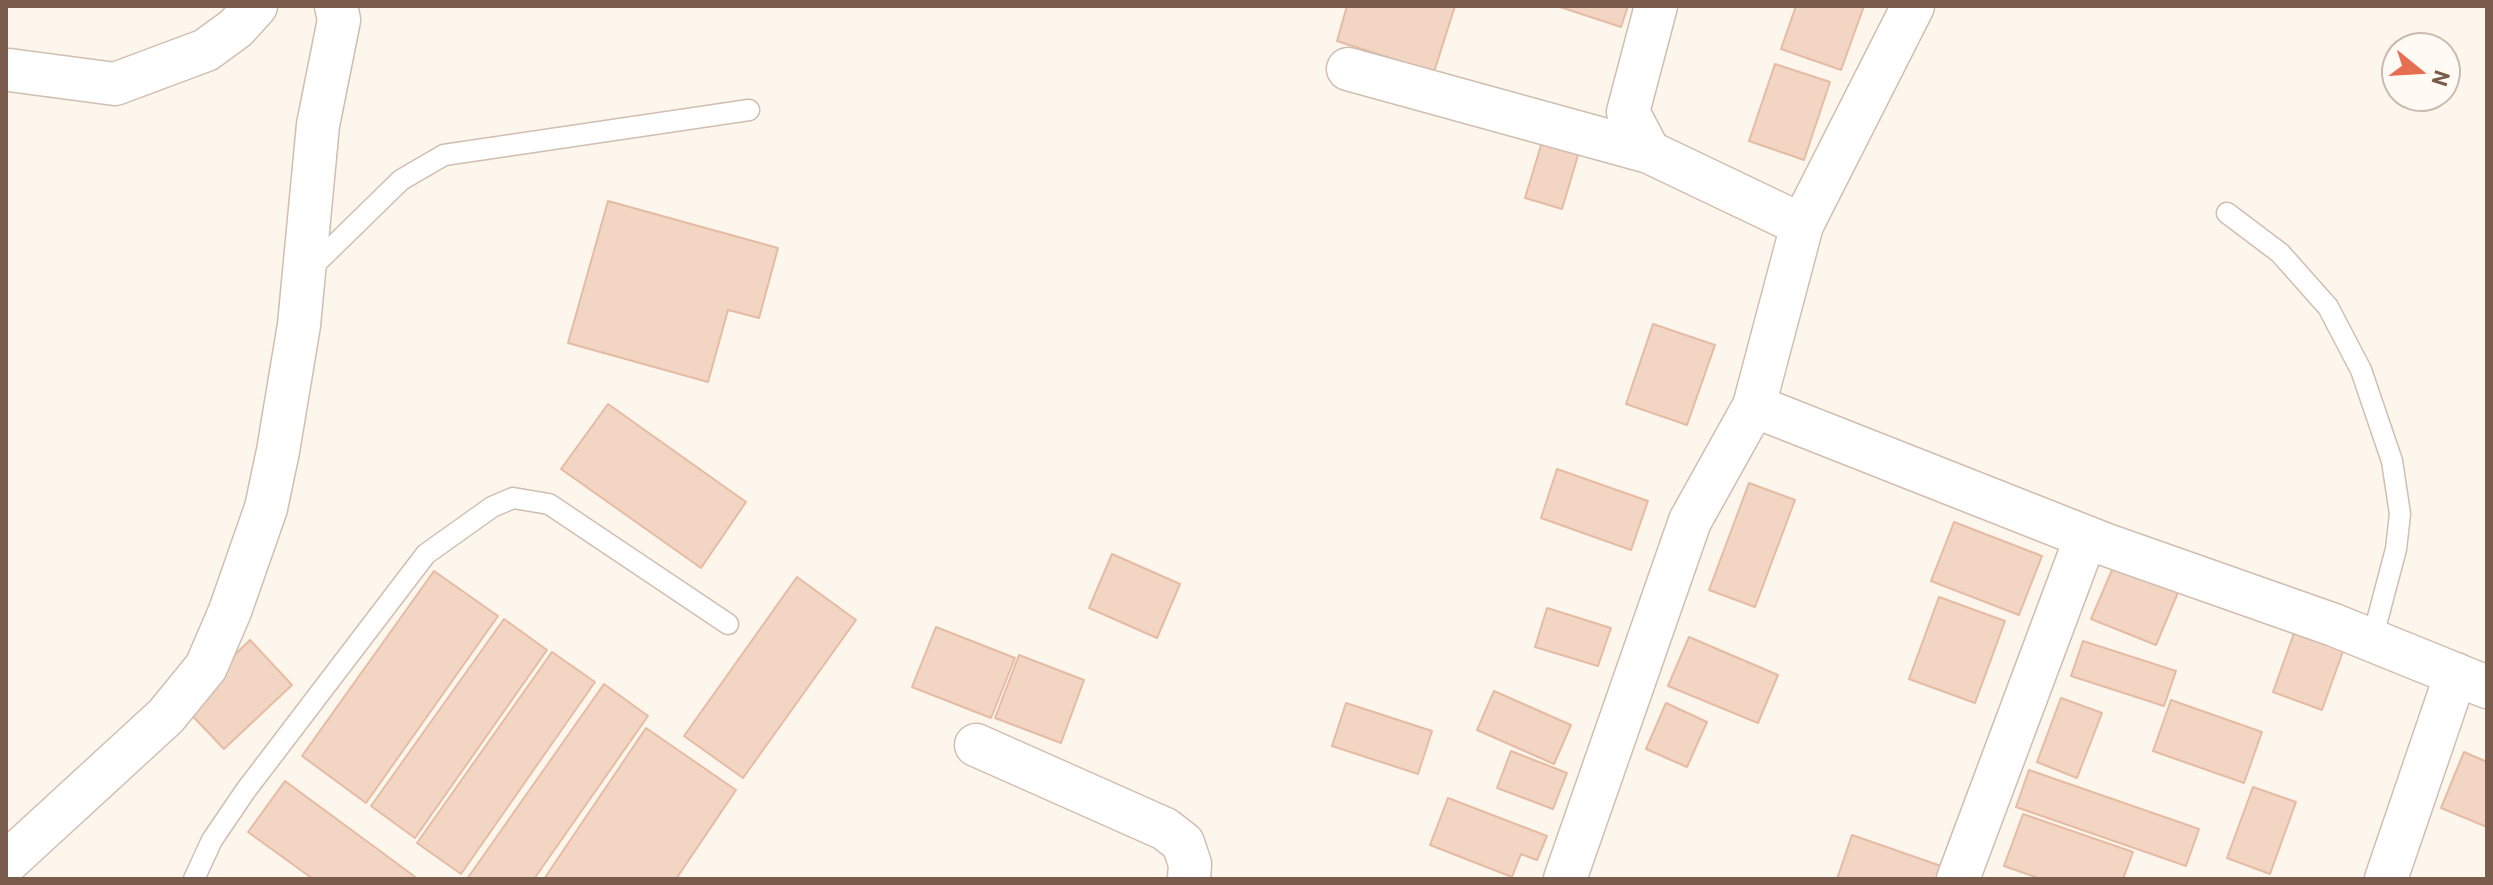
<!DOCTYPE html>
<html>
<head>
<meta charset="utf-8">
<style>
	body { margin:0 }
	#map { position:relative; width:2493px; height:885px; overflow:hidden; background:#fdf6ec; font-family:Barlow,sans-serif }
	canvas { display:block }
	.frame { position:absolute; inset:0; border:8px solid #7a5c4d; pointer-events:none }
	.north { position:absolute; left:2381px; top:32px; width:80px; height:80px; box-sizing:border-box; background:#fffaf3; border:2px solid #cabbb1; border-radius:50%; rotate:108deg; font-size:22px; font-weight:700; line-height:32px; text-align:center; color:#7a5c4d }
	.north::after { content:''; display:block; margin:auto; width:28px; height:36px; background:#e76f51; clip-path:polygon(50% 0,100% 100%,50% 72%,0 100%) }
</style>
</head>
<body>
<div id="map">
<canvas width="2493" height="885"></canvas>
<div class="frame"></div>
<div class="north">N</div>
</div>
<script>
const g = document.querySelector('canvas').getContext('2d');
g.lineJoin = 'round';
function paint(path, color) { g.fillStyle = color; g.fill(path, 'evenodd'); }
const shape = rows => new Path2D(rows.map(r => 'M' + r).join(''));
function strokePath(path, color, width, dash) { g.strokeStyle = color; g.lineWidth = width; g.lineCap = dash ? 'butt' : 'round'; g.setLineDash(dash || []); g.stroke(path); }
const building = shape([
	[1347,6,1455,6,1434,72,1337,41,1347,6],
	[1557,6,1628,6,1621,27,1557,6],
	[1796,6,1864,6,1841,70,1781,49,1796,6],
	[1775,64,1830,82,1804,160,1749,141,1775,64],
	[1542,142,1579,152,1562,209,1525,198,1542,142],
	[608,201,778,248,759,318,728,310,708,382,568,343,608,201],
	[1653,324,1715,345,1687,425,1626,404,1653,324],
	[608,404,746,502,701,568,561,469,608,404],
	[1557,469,1648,501,1631,550,1541,518,1557,469],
	[1749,483,1795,500,1755,607,1709,590,1749,483],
	[1954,522,2042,556,2019,615,1931,581,1954,522],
	[1112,554,1180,584,1157,638,1089,608,1112,554],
	[2118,556,2182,583,2156,645,2091,619,2118,556],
	[434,571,498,616,366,803,302,756,434,571],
	[797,577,856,620,743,778,684,736,797,577],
	[1939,597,2005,621,1975,703,1909,679,1939,597],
	[1547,608,1611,628,1598,666,1535,647,1547,608],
	[504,619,547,650,415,838,371,806,504,619],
	[2298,622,2347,640,2322,710,2273,692,2298,622],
	[936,627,1015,658,991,718,912,687,936,627],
	[1689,637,1778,675,1758,723,1668,686,1689,637],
	[250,640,292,685,224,749,182,705,250,640],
	[2083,641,2176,671,2164,706,2071,676,2083,641],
	[552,652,595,682,461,874,417,843,552,652],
	[1019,655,1084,680,1061,743,995,718,1019,655],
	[604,684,648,716,534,879,467,879,604,684],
	[1494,691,1571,725,1554,764,1477,730,1494,691],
	[2061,698,2102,713,2077,778,2037,762,2061,698],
	[2171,700,2262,732,2244,783,2153,751,2171,700],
	[1346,703,1432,731,1418,774,1332,746,1346,703],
	[1666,703,1707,722,1687,767,1646,749,1666,703],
	[646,728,736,790,676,879,544,879,646,728],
	[1511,751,1567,773,1553,809,1497,788,1511,751],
	[2464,752,2487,762,2487,827,2441,808,2464,752],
	[2029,770,2199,829,2186,866,2016,807,2029,770],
	[285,781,418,879,313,879,248,832,285,781],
	[2253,787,2296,802,2270,874,2227,858,2253,787],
	[1448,798,1547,836,1537,860,1521,854,1512,877,1430,845,1448,798],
	[2023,814,2133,852,2123,879,2041,879,2004,866,2023,814],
	[1852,835,1941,866,1937,879,1837,879,1852,835]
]);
paint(building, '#f3d5c3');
strokePath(building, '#e6bba3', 2);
const lane = shape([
	[2227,213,2280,253,2328,307,2361,370,2392,461,2400,514,2396,549,2372,640],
	[309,270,401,180,444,155,749,110],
	[194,879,212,840,246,790,426,554,492,507,513,498,549,504,728,624]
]);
const street = shape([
	[1348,69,1649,152],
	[9,70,115,84,206,50,236,28,256,6],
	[1802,225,1913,6],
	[1754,406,2104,544,2334,625,2487,687],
	[976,745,1165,829,1183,843,1190,864,1189,879],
	[6,863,166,716,206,667,230,611,266,508,278,451,299,325,318,125,339,20,336,6],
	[1565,879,1690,521,1754,406,1802,225,1649,152,1628,112,1656,6],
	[1958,879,2086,537],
	[2386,879,2456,674]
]);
strokePath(lane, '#d1beb0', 23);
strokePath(street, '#d1beb0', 45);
strokePath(lane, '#fff', 20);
strokePath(street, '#fff', 42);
</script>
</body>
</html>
